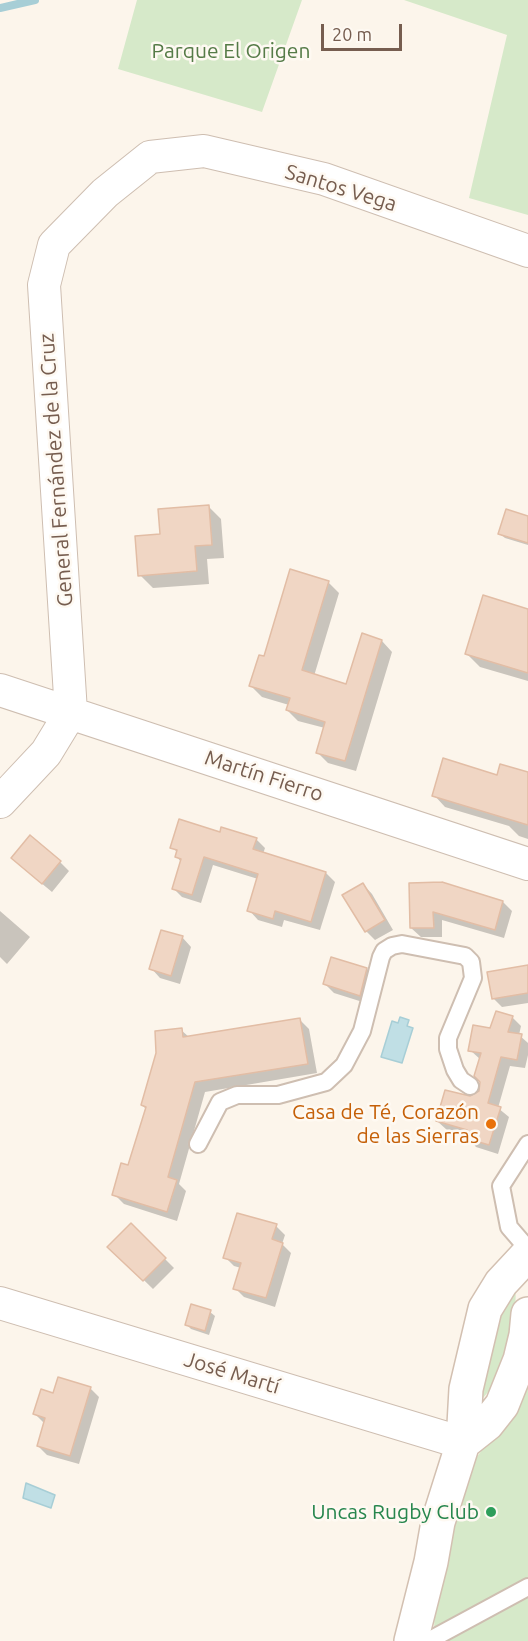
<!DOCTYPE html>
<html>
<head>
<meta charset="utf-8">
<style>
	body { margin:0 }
	#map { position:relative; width:528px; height:1641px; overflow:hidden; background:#fcf5eb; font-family:Ubuntu,sans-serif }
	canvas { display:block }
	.scale { position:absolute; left:321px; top:24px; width:81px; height:27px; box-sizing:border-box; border:3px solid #765d4f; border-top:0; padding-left:8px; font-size:18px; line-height:21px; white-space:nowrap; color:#765d4f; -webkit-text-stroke:4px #fef9f2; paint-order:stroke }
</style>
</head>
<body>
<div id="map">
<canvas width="528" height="1641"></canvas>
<div class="scale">20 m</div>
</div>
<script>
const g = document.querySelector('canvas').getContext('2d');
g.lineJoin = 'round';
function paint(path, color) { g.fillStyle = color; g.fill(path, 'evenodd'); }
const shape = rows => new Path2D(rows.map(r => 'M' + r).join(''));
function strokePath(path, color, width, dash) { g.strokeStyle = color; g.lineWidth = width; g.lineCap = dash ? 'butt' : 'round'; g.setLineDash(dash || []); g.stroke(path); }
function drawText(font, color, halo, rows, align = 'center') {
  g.font = font + ' Ubuntu,sans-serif'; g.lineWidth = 5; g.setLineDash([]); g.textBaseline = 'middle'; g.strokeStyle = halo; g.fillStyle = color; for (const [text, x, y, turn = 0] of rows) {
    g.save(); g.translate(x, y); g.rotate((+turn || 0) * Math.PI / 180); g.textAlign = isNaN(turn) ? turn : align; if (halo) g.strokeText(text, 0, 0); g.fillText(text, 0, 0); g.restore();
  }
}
paint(shape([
	[137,0,302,0,262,112,118,69],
	[404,0,528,0,528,215,469,198,507,35],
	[516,1277,515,1328,493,1386,473,1410,482,1348],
	[528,1368,528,1641,434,1641,435,1563,474,1461,510,1411]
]), '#d6e9c9');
const water = shape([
	[400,1017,409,1020,407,1026,413,1028,402,1063,381,1057,392,1021,398,1023,400,1017],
	[26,1483,55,1495,51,1508,23,1498,26,1483]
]);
paint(water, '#c0dfe5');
strokePath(water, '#a7ced6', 1.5);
paint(shape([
	[208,506,221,519,224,558,207,559,209,584,153,588,140,575,161,535],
	[528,518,528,545,505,538,500,534],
	[328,582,339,593,314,676,347,686,382,641,392,652,356,771,328,763,317,752,325,728,298,721,287,710,289,705,262,697,251,686,265,658],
	[528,610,528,681,480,667,467,654],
	[528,774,528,839,519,836,509,826,445,807,434,795,498,777],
	[221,834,256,839,265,848,263,854,326,873,335,882,320,930,284,920,282,927,258,920,249,910,258,879,213,865,201,903,182,897,173,888,181,862,177,857,178,853,172,847],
	[60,862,69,871,52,892,22,867],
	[363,884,372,894,393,930,375,940,366,931],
	[410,884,503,902,512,911,504,938,442,920,442,937,421,937,411,928],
	[0,911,30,937,7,964,0,957],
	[182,937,191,947,180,984,160,978,151,968],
	[528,966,528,1003,502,1007,493,998],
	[367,969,376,979,369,1004,334,993,325,984],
	[512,1017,521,1026,519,1035,528,1043,528,1055,525,1068,510,1066,498,1108,509,1117,498,1154,476,1147,467,1136,447,1130,437,1121,480,1092,481,1060,470,1050,491,1030],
	[299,1019,309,1029,317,1073,205,1092,179,1184,186,1191,177,1221,124,1204,114,1194,129,1167,147,1110,142,1105,181,1030,189,1037],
	[131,1225,174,1268,153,1289,109,1246],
	[276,1226,285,1235,282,1244,291,1253,275,1307,244,1297,235,1288,241,1268,234,1266,225,1257],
	[210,1312,215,1316,209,1335,191,1329,187,1325],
	[90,1388,99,1397,79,1464,47,1455,38,1446,44,1423,35,1414,54,1395]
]), '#0003');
strokePath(shape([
	[0,8,35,0]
]), '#a7ced6', 8);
const building = shape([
	[209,505,212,545,195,546,197,571,138,576,135,536,160,534,158,509,209,505],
	[506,509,528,516,528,543,498,534,506,509],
	[290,569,329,581,302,670,346,684,362,633,382,640,345,761,316,753,325,722,286,710,290,698,249,686,259,655,264,656,290,569],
	[483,595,528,609,528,673,465,654,483,595],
	[443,758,497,775,500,764,528,772,528,825,432,796,443,758],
	[179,819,220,832,221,827,257,838,253,849,326,872,311,922,275,911,273,919,247,911,258,874,204,857,192,895,172,889,181,859,175,857,177,850,170,848,179,819],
	[30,835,61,861,42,884,11,858,30,835],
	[442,882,503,901,495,930,433,912,434,928,410,928,409,883,442,882],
	[363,883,385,920,365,932,342,895,363,883],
	[161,930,183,936,171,976,149,969,161,930],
	[331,957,367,968,360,996,323,984,331,957],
	[528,965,528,993,492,999,487,972,528,965],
	[496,1011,513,1016,508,1032,522,1034,517,1060,501,1057,488,1103,501,1107,489,1145,465,1138,467,1130,436,1121,445,1090,470,1096,479,1091,480,1082,474,1076,481,1053,468,1051,473,1025,490,1028,496,1011],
	[300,1018,308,1064,195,1082,168,1177,177,1180,167,1212,112,1195,121,1163,128,1165,146,1107,141,1105,156,1053,155,1031,182,1028,183,1037,300,1018],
	[237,1213,277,1224,272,1239,283,1243,266,1298,233,1289,241,1263,223,1258,237,1213],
	[131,1223,166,1258,143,1281,107,1247,131,1223],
	[191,1304,211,1310,205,1331,185,1325,191,1304],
	[58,1377,91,1387,70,1456,37,1446,45,1418,33,1414,41,1389,53,1393,58,1377]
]);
paint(building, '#f0d6c4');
strokePath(building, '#e2bda5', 1.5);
const lane = shape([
	[198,1144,220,1102,237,1095,278,1095,326,1082,344,1065,362,1031,381,957,384,951,392,946,402,944,465,956,471,962,473,978,448,1038,448,1049,455,1070,461,1080,470,1086],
	[528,1144,501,1186,509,1227,528,1249],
	[428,1641,528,1587]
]);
const street = shape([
	[0,690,528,864],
	[0,802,46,753,71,712,44,285,54,245,105,193,150,157,204,151,324,179,528,251],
	[0,1303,463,1443]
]);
const secondary = shape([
	[463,1443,487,1424,502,1405,520,1360,526,1335,528,1314],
	[411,1641,431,1562,438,1522,463,1443,466,1389,485,1309,501,1283,528,1254]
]);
strokePath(lane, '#cebeb1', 20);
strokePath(street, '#cebeb1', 34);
strokePath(secondary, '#d3c0b1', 36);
strokePath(lane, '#fff', 16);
strokePath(street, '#fff', 32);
strokePath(secondary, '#fff', 33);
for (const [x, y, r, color] of [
	[491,1124,6,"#e8710a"],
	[491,1512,6,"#2e9e5b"]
]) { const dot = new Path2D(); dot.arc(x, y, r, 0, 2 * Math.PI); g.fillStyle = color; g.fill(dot); strokePath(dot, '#fef9f2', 2); }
drawText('21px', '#557b47', '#fef9f2', [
	["Parque El Origen",231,51]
]);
drawText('21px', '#765d4f', '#fef9f2', [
	["Santos Vega",341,188,17],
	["General Fernández de la Cruz",56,470,-94],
	["Martín Fierro",264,776,18],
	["José Martí",232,1373,17]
]);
drawText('21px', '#c56008', '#fef9f2', [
	["Casa de Té, Corazón",479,1112],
	["de las Sierras",479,1136]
], 'right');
drawText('21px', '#27864d', '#fef9f2', [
	["Uncas Rugby Club",479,1512]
], 'right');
</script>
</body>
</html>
